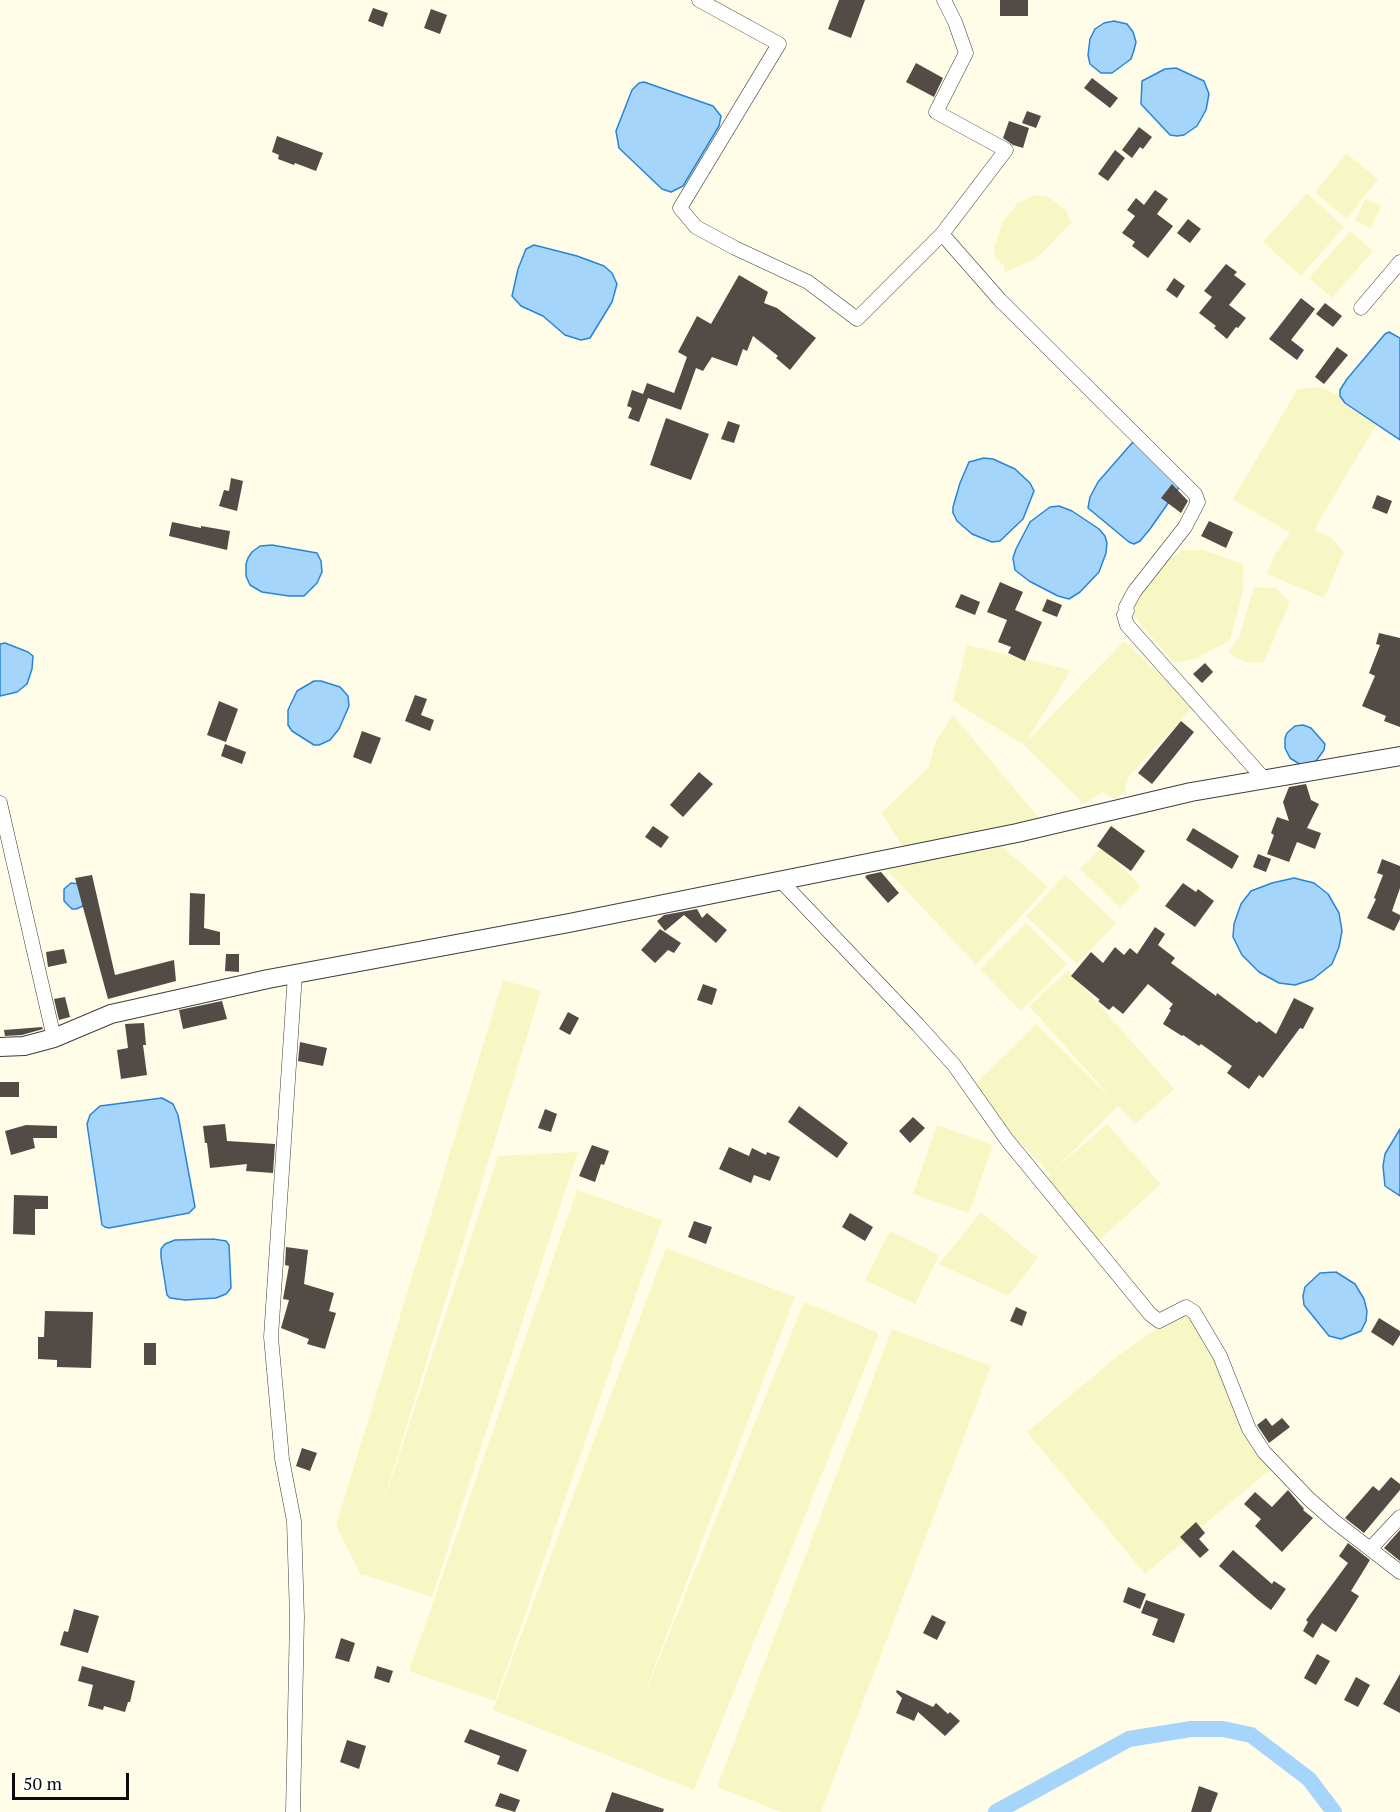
<!DOCTYPE html>
<html>
<head>
<meta charset="utf-8">
<style>
	body { margin:0 }
	#map { position:relative; width:1400px; height:1812px; overflow:hidden; background:#fffce7; font-family:"PT Serif",serif }
	canvas { display:block }
	.scale { position:absolute; left:12px; top:1773px; width:117px; height:27px; box-sizing:border-box; border:3px solid #0a0a0a; border-top:0; padding-left:8px; font-size:18px; line-height:21px; white-space:nowrap; color:#0a0a0a; -webkit-text-stroke:4px #fff; paint-order:stroke }
</style>
</head>
<body>
<div id="map">
<canvas width="1400" height="1812"></canvas>
<div class="scale">50 m</div>
</div>
<script>
const g = document.querySelector('canvas').getContext('2d');
g.lineJoin = 'round';
function paint(path, color) { g.fillStyle = color; g.fill(path, 'evenodd'); }
const shape = rows => new Path2D(rows.map(r => 'M' + r).join(''));
function strokePath(path, color, width, dash) { g.strokeStyle = color; g.lineWidth = width; g.lineCap = dash ? 'butt' : 'round'; g.setLineDash(dash || []); g.stroke(path); }
paint(shape([
	[1346,153,1378,179,1347,219,1315,193],
	[1307,193,1344,227,1301,276,1263,242],
	[1033,195,1048,197,1066,210,1072,222,1036,259,1005,272,1003,265,996,259,994,249,1002,223,1017,204],
	[1365,199,1381,206,1371,228,1355,221],
	[1350,231,1373,251,1332,298,1309,278],
	[1320,387,1336,394,1379,420,1314,530,1331,537,1344,552,1324,598,1267,574,1275,554,1290,533,1233,499,1297,390,1304,388],
	[1183,550,1203,550,1243,564,1243,591,1230,640,1198,658,1174,663,1134,616,1127,611,1165,562],
	[1254,587,1276,588,1290,602,1264,662,1249,663,1237,658,1228,652,1240,635],
	[1124,641,1194,706,1128,777,1125,792,1114,799,1103,792,1084,804,1024,745,953,701,967,645,1071,670,1026,742],
	[953,715,1039,818,905,850,881,813,929,767,936,740],
	[999,844,1048,887,976,965,886,869],
	[1102,847,1141,886,1120,908,1080,869],
	[1065,875,1116,923,1077,964,1026,916],
	[1026,923,1067,964,1021,1011,980,969],
	[1068,970,1174,1089,1135,1124,1118,1106,1054,1170,1107,1124,1161,1184,1097,1242,1043,1182,1051,1174,968,1091,1036,1024,1115,1102,1029,1006],
	[503,980,541,991,376,1525,498,1156,578,1152,432,1597,362,1574,362,1578,336,1525],
	[937,1125,993,1145,969,1213,913,1194],
	[577,1190,662,1220,495,1701,409,1671],
	[981,1212,1038,1258,1008,1296,939,1264],
	[890,1231,939,1255,915,1304,865,1280],
	[666,1248,795,1297,635,1718,804,1302,879,1333,694,1790,493,1710],
	[1187,1307,1217,1351,1232,1409,1277,1464,1145,1574,1027,1432,1115,1358],
	[892,1329,991,1366,821,1812,781,1812,717,1787]
]), '#f7f7c5');
const water = shape([
	[1114,21,1127,24,1133,32,1136,42,1134,50,1131,59,1112,73,1101,73,1090,64,1088,55,1090,39,1095,29,1104,23,1114,21],
	[1176,68,1204,81,1209,94,1206,110,1197,126,1184,135,1177,136,1170,135,1141,104,1142,81,1165,69,1176,68],
	[644,82,713,106,721,116,719,126,683,186,671,192,662,189,619,148,616,131,632,90,639,83,644,82],
	[534,245,577,256,604,266,612,273,617,284,612,302,590,338,581,340,565,335,543,316,521,306,512,296,518,269,526,249,534,245],
	[1389,332,1400,338,1400,440,1345,403,1340,396,1340,390,1347,379,1385,334,1389,332],
	[1132,443,1135,443,1178,483,1178,489,1150,529,1140,541,1134,544,1129,542,1088,508,1090,497,1098,482,1132,443],
	[984,458,993,459,1015,469,1030,483,1034,491,1023,519,1000,541,992,542,972,534,957,521,953,513,953,507,960,483,969,462,984,458],
	[1059,506,1072,511,1099,529,1105,536,1107,543,1106,553,1099,572,1080,592,1069,599,1058,596,1029,581,1015,570,1013,558,1016,549,1030,522,1050,507,1059,506],
	[272,545,317,553,321,561,322,572,317,583,304,596,289,596,262,592,250,585,246,576,246,564,248,558,252,552,260,546,272,545],
	[5,643,28,652,33,656,32,669,27,684,17,692,0,696,0,644,5,643],
	[314,681,321,681,340,687,348,696,349,706,339,729,330,740,319,745,314,745,292,731,288,725,288,710,297,691,314,681],
	[1303,725,1311,728,1325,744,1324,750,1316,761,1301,765,1290,758,1285,748,1285,738,1287,733,1295,726,1303,725],
	[1294,878,1314,883,1328,894,1339,913,1342,931,1339,947,1332,964,1313,979,1295,985,1279,983,1259,972,1242,955,1233,937,1234,924,1241,904,1251,891,1272,883,1294,878],
	[71,883,80,884,83,906,76,909,72,909,64,901,64,889,71,883],
	[162,1098,173,1104,178,1115,195,1207,189,1213,109,1228,105,1227,102,1225,87,1124,90,1115,100,1106,162,1098],
	[1400,1129,1400,1196,1385,1186,1383,1166,1385,1154,1400,1129],
	[213,1239,226,1241,229,1245,231,1288,226,1294,216,1298,185,1300,170,1298,167,1295,161,1257,161,1249,165,1244,175,1240,213,1239],
	[1336,1272,1355,1284,1364,1299,1367,1311,1366,1321,1361,1331,1341,1339,1329,1336,1304,1305,1303,1296,1305,1287,1320,1273,1336,1272]
]);
paint(water, '#a6d5fc');
strokePath(water, '#2784d9', 1.5);
strokePath(shape([
	[996,1812,1129,1739,1191,1729,1223,1729,1251,1735,1309,1779,1334,1812]
]), '#a6d5fc', 16);
paint(shape([
	[839,0,865,0,851,38,828,29],
	[1000,0,1028,0,1028,16,1000,16],
	[373,8,388,13,383,27,368,21],
	[431,9,447,15,440,34,424,28],
	[916,63,943,78,934,97,906,82],
	[1092,78,1118,98,1110,108,1084,88],
	[1027,111,1041,116,1036,128,1022,123],
	[1009,121,1029,128,1023,148,1013,145,1003,138],
	[1139,127,1152,137,1143,149,1140,147,1132,158,1122,150],
	[277,136,323,153,316,171,295,163,294,165,278,159,279,155,272,152],
	[1115,150,1125,158,1108,181,1098,174],
	[1155,190,1168,199,1157,214,1173,226,1148,258,1132,246,1135,242,1122,233,1135,216,1127,210,1136,198,1144,205],
	[1188,219,1201,229,1190,243,1177,233],
	[1226,264,1237,272,1234,275,1246,284,1229,305,1246,318,1238,328,1236,327,1227,339,1214,328,1216,326,1199,313,1212,297,1204,291],
	[739,275,768,292,764,303,777,308,816,338,806,350,790,370,776,358,778,356,753,336,747,351,743,349,737,366,712,357,703,371,696,368,681,410,648,398,639,422,628,418,632,408,627,406,632,390,643,394,647,383,674,393,687,357,678,352,697,316,711,324],
	[1174,278,1185,286,1177,298,1166,290],
	[1301,298,1315,309,1291,340,1304,350,1297,360,1269,339],
	[1325,303,1342,316,1333,327,1316,314],
	[1337,347,1348,355,1324,384,1315,377],
	[666,418,709,434,691,480,650,465],
	[728,421,740,425,734,443,721,439],
	[231,478,243,481,237,511,219,506,224,490,229,491],
	[1172,484,1188,501,1181,513,1161,498],
	[1377,495,1392,501,1387,514,1372,508],
	[1209,521,1233,532,1226,548,1201,536],
	[172,522,201,528,201,526,230,531,227,550,169,536],
	[1000,582,1023,592,1015,610,1042,622,1025,661,1008,653,1011,647,998,642,1007,620,987,612],
	[961,594,980,602,975,615,955,607],
	[1047,599,1062,605,1057,617,1042,611],
	[1379,633,1400,638,1400,727,1384,721,1386,716,1362,706,1375,676,1369,673,1380,645,1376,644],
	[1205,663,1213,672,1202,683,1193,674],
	[415,695,427,699,421,715,434,720,430,731,405,721],
	[219,701,238,709,226,742,207,735],
	[1181,721,1194,732,1152,784,1138,773],
	[362,731,381,738,371,764,353,757],
	[225,744,246,752,242,764,221,756],
	[699,772,713,784,683,817,670,805],
	[1306,784,1311,800,1319,804,1307,828,1321,833,1315,849,1297,842,1289,862,1267,854,1274,835,1271,833,1277,817,1289,821,1283,802,1289,787],
	[653,826,669,837,661,848,645,837],
	[1111,826,1145,851,1131,871,1097,846],
	[1193,828,1239,856,1232,869,1186,840],
	[1258,854,1271,859,1266,872,1253,867],
	[1382,859,1400,866,1400,888,1392,911,1400,915,1400,919,1394,931,1367,918,1376,899,1374,898,1383,875,1377,873],
	[881,872,899,893,888,903,865,877,867,875],
	[92,875,115,975,174,960,176,981,108,999,75,878],
	[1183,883,1196,892,1198,889,1214,901,1195,927,1165,906],
	[190,893,205,894,204,928,220,932,220,945,189,945],
	[697,909,702,918,707,913,727,930,716,943,684,915,665,931,657,921,664,915],
	[1155,927,1165,934,1158,945,1175,958,1171,963,1216,996,1217,993,1257,1023,1259,1021,1276,1034,1294,998,1314,1008,1303,1029,1300,1028,1263,1078,1259,1075,1249,1089,1227,1073,1232,1066,1201,1044,1199,1046,1183,1035,1182,1036,1163,1024,1171,1010,1169,1009,1173,1004,1148,984,1123,1014,1113,1006,1109,1010,1098,1001,1100,1000,1071,976,1091,952,1103,963,1115,947,1124,955,1130,948,1137,954],
	[660,929,681,943,674,953,668,950,655,963,641,950],
	[64,949,67,963,48,967,46,952],
	[226,954,239,954,239,972,225,971],
	[703,984,717,989,712,1005,697,1000],
	[65,997,70,1017,59,1020,54,999],
	[222,1001,227,1019,183,1029,179,1010],
	[568,1012,579,1018,570,1035,559,1029],
	[144,1023,146,1045,143,1045,147,1075,121,1079,117,1050,128,1048,125,1024],
	[42,1027,43,1029,22,1035,5,1036,4,1030],
	[300,1042,327,1048,323,1066,298,1061],
	[0,1082,19,1082,19,1097,0,1097],
	[799,1106,848,1143,837,1158,788,1122],
	[545,1109,557,1114,551,1132,538,1128],
	[913,1117,925,1128,910,1143,899,1131],
	[225,1124,227,1141,275,1144,273,1173,246,1171,247,1164,210,1168,207,1143,205,1143,203,1126],
	[26,1125,57,1126,57,1138,33,1138,35,1148,11,1155,5,1131],
	[592,1145,609,1151,604,1165,601,1164,595,1182,579,1176],
	[729,1147,749,1156,752,1148,766,1155,767,1152,780,1157,770,1181,754,1175,751,1183,719,1169],
	[14,1195,48,1196,48,1209,35,1209,35,1235,13,1234],
	[850,1213,873,1227,865,1241,842,1227],
	[694,1221,712,1227,706,1244,688,1237],
	[286,1247,308,1250,304,1284,334,1293,329,1311,336,1313,325,1349,307,1344,309,1339,281,1328,289,1300,283,1299,289,1266,285,1265],
	[1016,1307,1027,1312,1022,1326,1010,1321],
	[45,1311,93,1312,91,1368,57,1367,57,1360,38,1359,38,1337,44,1337],
	[1379,1318,1400,1331,1400,1335,1393,1346,1371,1332],
	[144,1343,156,1343,156,1365,144,1365],
	[1266,1418,1272,1426,1282,1418,1290,1427,1269,1443,1257,1425],
	[302,1448,317,1453,310,1471,296,1466],
	[1391,1477,1400,1484,1400,1490,1364,1533,1345,1518,1373,1486,1379,1491],
	[1288,1490,1304,1509,1303,1510,1313,1518,1282,1552,1255,1526,1261,1519,1244,1504,1255,1492,1272,1507],
	[1196,1522,1205,1533,1199,1539,1209,1550,1200,1558,1180,1537],
	[1400,1530,1400,1561,1384,1548],
	[1348,1543,1370,1560,1351,1591,1359,1596,1336,1632,1322,1623,1313,1638,1303,1631,1308,1622,1306,1620,1348,1563,1339,1556],
	[1233,1550,1272,1584,1274,1581,1286,1589,1271,1610,1258,1600,1219,1566],
	[1128,1587,1146,1594,1140,1609,1123,1602],
	[1146,1600,1185,1614,1174,1643,1152,1635,1158,1619,1141,1613],
	[74,1609,99,1616,88,1653,60,1645,64,1631,68,1632],
	[932,1615,946,1622,937,1640,923,1633],
	[341,1638,355,1643,349,1662,335,1658],
	[1317,1654,1330,1661,1316,1685,1304,1678],
	[82,1666,135,1681,130,1702,128,1702,125,1712,104,1706,103,1710,88,1706,93,1685,78,1681],
	[377,1666,393,1671,389,1683,374,1678],
	[1400,1674,1400,1713,1383,1704],
	[1356,1677,1370,1685,1358,1707,1344,1700],
	[897,1690,933,1707,936,1703,948,1714,950,1712,960,1721,945,1736,918,1712,914,1721,896,1713,902,1698,896,1692],
	[470,1729,527,1750,518,1772,497,1764,500,1756,464,1742],
	[347,1740,366,1746,359,1769,340,1762],
	[1199,1786,1218,1793,1211,1812,1191,1812],
	[612,1792,664,1809,663,1812,605,1812],
	[500,1793,520,1800,515,1812,495,1806]
]), '#534c46');
const minor = shape([
	[699,0,779,44,680,208,696,227,735,248,808,282,857,319,942,234,1006,150,936,112,966,53,955,22,944,0],
	[942,234,1000,300,1195,494,1198,502,1185,527,1134,592,1126,607,1127,611,1124,615,1127,625,1265,780],
	[1361,308,1400,262],
	[0,803,54,1038],
	[780,880,918,1025,954,1065,1007,1140,1150,1314,1159,1321,1186,1307,1194,1312,1220,1356,1249,1429,1264,1452,1309,1499,1334,1521,1400,1572],
	[1370,1549,1400,1517],
	[293,1812,297,1617,294,1521,282,1459,271,1337,295,974]
]);
const tertiary = shape([
	[0,1047,24,1046,54,1038,111,1014,268,979,569,923,1017,833,1191,792,1400,756]
]);
strokePath(minor, '#3d3d3d', 15);
strokePath(tertiary, '#3d3d3d', 20);
strokePath(minor, '#fff', 14);
strokePath(tertiary, '#fff', 18);
</script>
</body>
</html>
